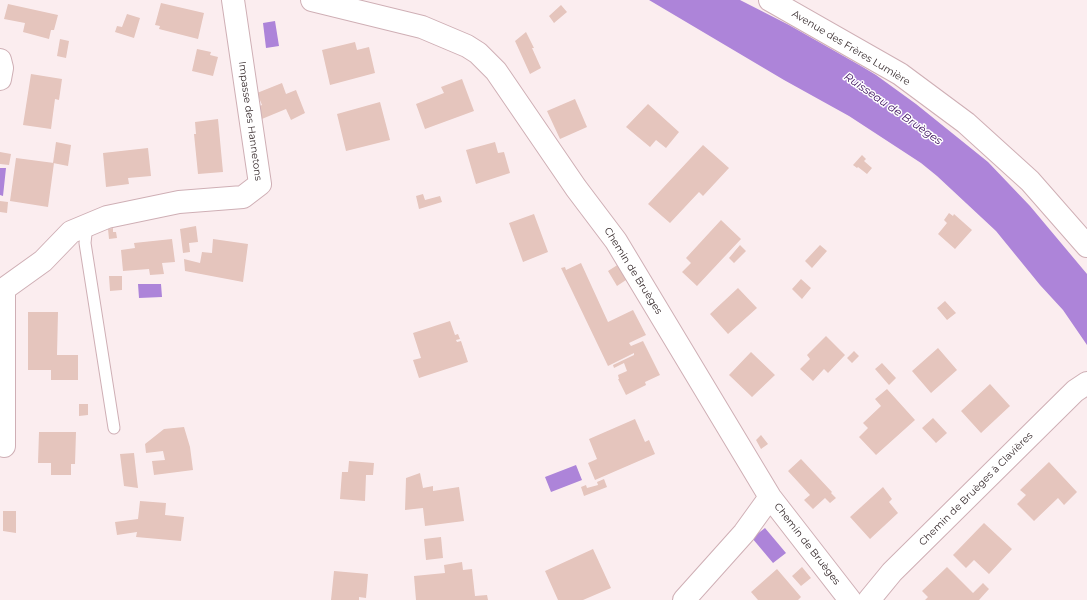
<!DOCTYPE html>
<html>
<head>
<meta charset="utf-8">
<style>
	body { margin:0 }
	canvas { display:block; background:#fbedef }
</style>
</head>
<body>
<canvas width="1087" height="600"></canvas>
<script>
const g = document.querySelector('canvas').getContext('2d');
g.lineJoin = 'round';
function paint(path, color) { g.fillStyle = color; g.fill(path, 'evenodd'); }
const shape = rows => new Path2D(rows.map(r => 'M' + r).join(''));
function strokePath(path, color, width, dash) { g.strokeStyle = color; g.lineWidth = width; g.lineCap = dash ? 'butt' : 'round'; g.setLineDash(dash || []); g.stroke(path); }
function drawText(font, color, halo, rows, align = 'center') {
  g.font = font + ' Montserrat,sans-serif'; g.lineWidth = 3; g.setLineDash([]); g.textBaseline = 'middle'; g.strokeStyle = halo; g.fillStyle = color; for (const [text, x, y, turn = 0] of rows) {
    g.save(); g.translate(x, y); g.rotate((+turn || 0) * Math.PI / 180); g.textAlign = isNaN(turn) ? turn : align; if (halo) g.strokeText(text, 0, 0); g.fillText(text, 0, 0); g.restore();
  }
}
paint(shape([
	[649,0,740,0,789,25,861,66,876,75,916,104,988,162,1030,206,1087,274,1087,345,1063,310,1040,285,996,231,937,176,921,163,849,116,784,80],
	[275,21,279,46,266,48,263,23],
	[0,168,6,168,3,196,0,195],
	[138,284,161,284,162,297,139,298],
	[576,465,582,480,551,492,545,477],
	[765,528,786,553,773,563,752,538]
]), '#ad84d9');
paint(shape([
	[161,3,204,13,198,39,159,29,160,26,155,25],
	[8,4,58,15,54,30,51,30,49,39,23,32,25,23,4,19],
	[561,5,567,12,554,23,549,16],
	[127,14,140,18,134,38,115,32,117,26,122,27],
	[526,32,534,48,532,48,541,68,530,74,515,41],
	[60,39,69,41,66,58,57,56],
	[355,42,357,50,369,47,375,73,330,85,322,50],
	[197,49,211,52,210,55,218,57,213,76,192,71],
	[31,74,62,79,59,100,55,99,51,129,23,125],
	[462,79,474,111,425,129,416,104,444,93,441,87],
	[282,83,286,94,296,90,305,113,291,120,286,109,257,121,253,109,262,105,257,93],
	[575,99,587,127,560,139,547,111],
	[380,102,390,140,346,151,337,114],
	[648,104,679,132,666,148,656,140,650,147,626,127],
	[218,119,223,172,198,174,194,134,196,134,195,122],
	[56,142,71,145,68,166,53,163],
	[495,142,498,153,504,152,510,173,476,184,466,150],
	[703,145,729,168,703,196,699,192,670,223,648,204],
	[148,148,151,176,128,178,129,184,106,187,103,153],
	[0,152,11,154,9,165,0,164],
	[862,155,866,159,864,161,872,168,867,174,858,167,857,168,853,165],
	[16,158,54,163,48,207,10,201],
	[423,194,425,200,440,196,442,202,419,209,416,196],
	[0,201,8,202,7,213,0,212],
	[949,213,953,216,954,214,972,230,955,249,938,234,947,223,944,220],
	[534,214,548,252,523,262,509,223],
	[721,220,741,239,697,286,682,272,691,263,686,258],
	[196,226,198,242,189,243,190,252,183,253,180,229],
	[113,228,113,232,116,232,117,238,109,239,108,229],
	[172,239,175,262,162,263,164,274,150,275,149,269,123,271,121,250,135,248,134,243],
	[213,239,248,244,243,282,185,271,184,259,200,263,202,252,212,253],
	[740,245,746,251,734,263,729,258],
	[820,245,827,251,812,268,805,261],
	[581,263,608,322,633,310,646,335,629,343,631,346,643,341,660,375,645,382,646,385,626,395,618,379,619,379,618,375,627,371,624,363,614,368,613,365,634,355,634,353,608,366,561,268,565,267,566,270],
	[619,264,629,278,617,286,608,271],
	[109,276,122,276,122,290,110,291],
	[801,279,811,288,802,299,792,289],
	[738,288,757,308,728,334,710,314],
	[945,301,956,313,947,320,937,308],
	[28,312,58,312,57,355,78,355,78,380,51,380,51,370,28,370],
	[450,321,455,335,458,334,460,339,456,340,457,342,461,341,468,362,419,378,413,360,421,358,413,333],
	[826,336,845,355,828,373,824,369,813,381,800,369,810,359,807,355],
	[938,348,957,370,931,393,912,371],
	[854,351,859,356,852,363,847,358],
	[751,352,775,375,752,397,729,375],
	[882,363,896,378,889,385,875,369],
	[990,384,1010,406,981,433,961,411],
	[887,389,915,420,876,455,859,437,868,428,863,423,881,406,875,399],
	[79,404,88,404,88,415,79,416],
	[933,418,947,433,936,443,922,428],
	[635,419,645,442,649,440,655,454,595,480,588,463,597,459,589,439],
	[184,427,190,447,193,470,154,475,152,461,165,460,163,451,146,453,145,444,164,429],
	[39,432,76,432,75,464,71,464,71,475,51,475,51,463,38,463],
	[761,435,768,444,761,449,756,440],
	[134,453,136,471,138,488,124,486,120,454],
	[801,459,832,492,831,493,836,498,830,503,825,498,813,509,804,500,810,495,788,471],
	[349,461,374,463,373,475,366,475,365,501,340,499,342,472,348,472],
	[1049,462,1077,492,1064,505,1058,498,1034,521,1017,504,1026,495,1020,490],
	[420,473,423,488,433,486,433,491,459,487,464,521,425,526,423,508,405,510,406,478],
	[604,479,607,487,584,496,581,487,586,485,587,488,598,485,597,482],
	[883,487,892,499,889,502,898,513,870,539,850,517],
	[140,501,166,503,165,515,184,517,181,541,136,537,137,532,117,535,115,522,138,519],
	[3,511,16,511,16,533,3,531],
	[984,523,1012,549,989,574,974,560,966,568,953,555],
	[441,537,443,558,426,560,424,539],
	[593,549,611,588,583,600,558,600,545,571],
	[462,562,463,570,472,569,475,596,487,595,488,600,416,600,414,576,445,573,444,565],
	[802,567,811,578,801,586,792,576],
	[947,567,973,593,983,583,989,589,979,600,925,600,928,597,922,591],
	[777,569,801,597,798,600,758,600,751,592],
	[334,571,368,574,366,598,359,597,359,600,331,600]
]), '#e5c5bd');
const service = shape([
	[87,225,85,243,114,428]
]);
const minor = shape([
	[312,0,422,27,467,46,478,53,496,71,576,188,616,241,770,497,850,600],
	[0,60,2,68,0,79],
	[4,446,4,289,43,261,71,232,107,217,179,202,243,197,260,184,233,0],
	[684,600,744,533,770,497],
	[869,600,892,572,1075,391,1087,383]
]);
const tertiary = shape([
	[770,0,900,74,966,123,1030,181,1087,246]
]);
strokePath(service, '#cfafb5', 13);
strokePath(minor, '#cfafb5', 24);
strokePath(tertiary, '#cfafb5', 24);
strokePath(service, '#fff', 11);
strokePath(minor, '#fff', 22);
strokePath(tertiary, '#fff', 22);
drawText('10px', '#35292b', '#fff', [
	["Avenue des Frères Lumière",851,48,31],
	["Impasse des Hannetons",250,121,82],
	["Chemin de Bruèges",633,271,58],
	["Chemin de Bruèges à Clavières",976,489,-45],
	["Chemin de Bruèges",807,544,52]
]);
drawText('italic 11px', '#3c105d', '#fff', [
	["Ruisseau de Bruèges",893,109,35]
]);
</script>
</body>
</html>
